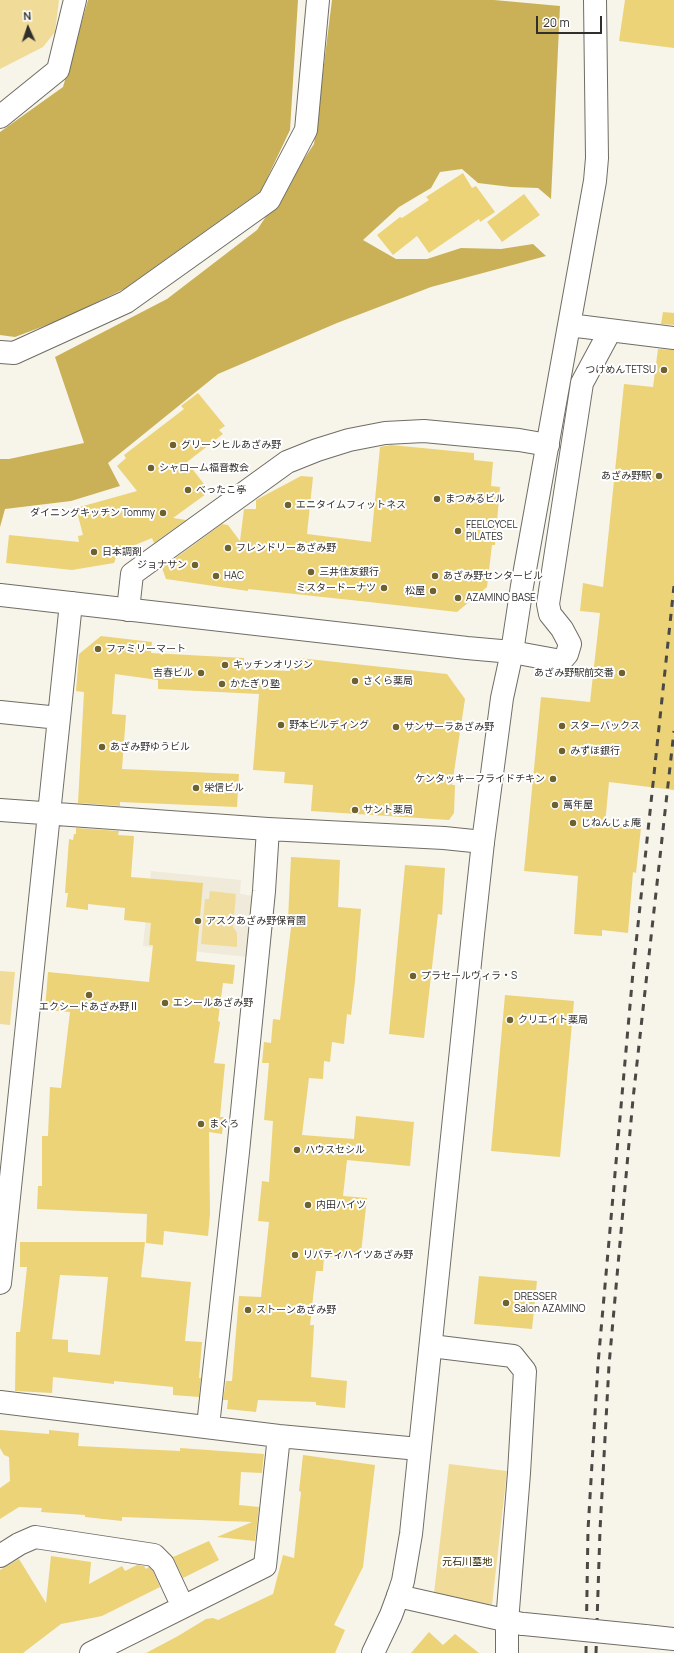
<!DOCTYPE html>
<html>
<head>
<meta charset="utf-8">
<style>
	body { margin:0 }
	#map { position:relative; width:674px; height:1653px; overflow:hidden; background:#f7f4ea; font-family:Manrope,sans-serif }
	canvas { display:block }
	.north { position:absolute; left:8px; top:8px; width:40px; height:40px; -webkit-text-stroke:3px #fff; paint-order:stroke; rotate:357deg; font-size:11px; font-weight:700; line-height:16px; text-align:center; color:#302f2c }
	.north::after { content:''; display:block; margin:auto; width:14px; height:18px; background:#302f2c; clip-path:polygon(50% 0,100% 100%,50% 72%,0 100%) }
	.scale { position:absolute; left:536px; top:16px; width:66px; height:18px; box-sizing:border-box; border:2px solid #302f2c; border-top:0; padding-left:5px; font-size:12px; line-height:14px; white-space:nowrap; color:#302f2c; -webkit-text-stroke:3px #fff; paint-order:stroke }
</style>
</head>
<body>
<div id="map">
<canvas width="674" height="1653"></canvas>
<div class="north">N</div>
<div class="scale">20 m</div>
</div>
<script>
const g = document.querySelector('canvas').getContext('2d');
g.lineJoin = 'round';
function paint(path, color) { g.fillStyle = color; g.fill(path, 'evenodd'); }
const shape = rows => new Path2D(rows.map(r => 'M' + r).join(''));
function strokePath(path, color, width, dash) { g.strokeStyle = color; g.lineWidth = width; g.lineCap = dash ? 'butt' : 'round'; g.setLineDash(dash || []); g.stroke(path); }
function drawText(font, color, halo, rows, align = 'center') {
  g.font = font + ' Manrope,"Noto Sans JP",sans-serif'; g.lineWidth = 4; g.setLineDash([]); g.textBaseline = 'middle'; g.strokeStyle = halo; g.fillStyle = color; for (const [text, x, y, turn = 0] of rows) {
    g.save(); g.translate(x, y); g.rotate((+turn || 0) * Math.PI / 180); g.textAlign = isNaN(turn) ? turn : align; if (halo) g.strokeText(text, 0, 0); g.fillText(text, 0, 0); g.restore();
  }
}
paint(shape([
	[151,871,241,880,240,894,254,896,248,957,143,946]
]), '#efead9');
paint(shape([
	[0,0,59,0,55,32,43,47,0,69],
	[210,891,236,894,233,927,237,933,237,947,201,944,205,899,209,899],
	[0,971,15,972,10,1025,0,1024],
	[449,1464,507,1471,492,1605,434,1593]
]), '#f0dc98');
paint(shape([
	[88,0,298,0,290,130,261,191,124,289,60,320,15,337,0,335,0,132,63,87],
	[332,0,494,0,560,6,551,199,538,188,511,187,478,183,462,169,440,172,431,188,399,207,363,240,396,259,427,259,461,248,501,249,533,244,546,256,431,287,337,323,218,374,108,463,120,486,71,501,5,509,0,527,0,459,9,459,84,443,55,357,167,299,257,230,314,144]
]), '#cab157');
paint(shape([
	[625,0,674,0,674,48,619,41],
	[463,173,472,188,476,186,495,212,480,222,479,219,429,253,417,236,393,255,377,235,400,217,402,218,429,200,426,197],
	[524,194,540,215,502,242,487,222],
	[663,312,674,313,674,325,661,324],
	[658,349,674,350,674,790,609,782,605,824,641,828,636,873,633,872,628,933,602,930,602,936,574,934,578,876,524,871,541,697,590,702,600,613,580,611,583,583,603,587,624,384,653,387],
	[198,393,225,426,219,430,223,434,187,462,207,488,203,491,206,494,173,518,186,520,154,543,152,538,118,552,114,563,72,570,6,563,9,535,79,542,78,536,83,535,76,508,137,491,117,466,126,458,124,455,184,409,181,406],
	[391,445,474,453,474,460,493,462,491,486,500,487,495,545,492,545,487,587,457,612,360,601,248,589,248,591,166,579,162,568,222,524,228,525,240,541,244,509,256,509,256,500,301,476,313,477,307,534,371,542,380,447],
	[101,636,152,642,151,653,244,658,243,669,290,671,290,668,298,669,299,658,447,674,465,699,452,785,455,785,454,813,449,820,311,811,313,785,284,783,285,772,253,770,259,694,158,689,158,680,115,674,112,714,126,715,122,769,239,774,237,807,120,802,120,806,78,803,84,692,76,691,79,654],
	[76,828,119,831,118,835,134,836,131,877,203,883,196,961,235,965,233,984,223,983,218,1021,220,1022,214,1063,225,1064,220,1117,224,1117,222,1134,209,1132,210,1214,208,1236,164,1231,163,1245,146,1243,147,1214,37,1209,38,1186,42,1186,42,1136,48,1136,50,1087,61,1088,70,1012,45,1010,48,972,149,982,153,945,149,945,151,923,124,920,125,908,88,904,88,910,66,907,68,893,65,893,69,839,73,840,74,834,76,834],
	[291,857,340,860,338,907,361,909,355,981,351,1015,347,1014,344,1044,332,1042,330,1062,324,1061,323,1079,309,1078,302,1135,354,1139,356,1116,414,1122,410,1166,347,1160,343,1196,367,1198,361,1253,344,1252,343,1258,324,1256,323,1271,316,1271,310,1325,314,1325,311,1377,347,1381,345,1408,316,1405,316,1402,258,1400,256,1412,227,1409,228,1400,223,1400,226,1381,232,1381,239,1296,261,1297,269,1222,258,1221,262,1181,269,1182,273,1121,264,1120,269,1063,262,1063,264,1042,271,1043,273,1019,280,1020,292,919,288,919],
	[405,865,445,868,442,915,438,914,424,1038,389,1034],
	[505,995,574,1001,560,1157,491,1151],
	[20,1242,145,1242,141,1277,191,1282,185,1341,202,1342,199,1378,201,1378,199,1397,173,1395,173,1387,114,1381,114,1384,53,1377,52,1393,15,1391,16,1332,20,1332,27,1267,20,1267],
	[60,1275,108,1277,100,1355,68,1352,68,1340,52,1339],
	[479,1276,537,1281,532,1329,474,1324],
	[0,1430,49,1434,49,1430,79,1433,78,1446,180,1451,180,1448,264,1454,262,1473,241,1472,239,1505,259,1507,255,1541,217,1537,252,1522,122,1517,122,1521,85,1517,85,1515,41,1512,42,1508,19,1507,0,1519,0,1488,10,1481,9,1457,4,1455,0,1448],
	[303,1455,375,1465,363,1567,334,1625,345,1630,335,1653,146,1653,178,1636,206,1619,213,1618,218,1620,273,1594,283,1555,294,1558,301,1492,299,1491],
	[209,1541,219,1560,183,1578,173,1557],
	[51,1556,91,1562,89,1584,122,1566,125,1571,137,1565,144,1566,146,1569,149,1567,153,1571,160,1587,102,1616,61,1624,23,1653,0,1653,0,1570,19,1559,46,1603],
	[429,1632,443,1645,455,1634,479,1653,411,1653]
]), '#ecd378');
const street = shape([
	[0,117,58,70,75,0],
	[0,352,14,353,126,302,269,200,306,130,318,0],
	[128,610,132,574,287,462,317,450,349,440,385,433,424,431,519,440,548,445],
	[512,652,561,661,567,654,570,644,562,629,550,614,548,604,582,383,610,331],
	[0,712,59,718],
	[0,810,268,829,444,838,483,842],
	[0,1283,71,603],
	[431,1346,513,1356,525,1371,519,1473,507,1622,507,1653],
	[0,1402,279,1436,419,1449],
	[208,1426,238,1152,264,891,268,829],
	[0,1556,19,1544,35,1537,154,1555,163,1564,183,1607],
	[398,1596,522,1624],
	[645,1636,674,1639],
	[91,1653,265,1566,279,1436]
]);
const secondary = shape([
	[569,325,674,338],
	[0,595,467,648,512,652],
	[373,1653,391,1615,398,1596,403,1581,411,1534,473,934,483,842,502,698,512,652,522,586,595,181,597,158,595,0]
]);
strokePath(street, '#6f6d64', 24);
strokePath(secondary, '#6f6d64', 24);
strokePath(street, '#fff', 22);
strokePath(secondary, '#fff', 22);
strokePath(shape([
	[586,1653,588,1530,598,1364,633,972,674,586],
	[596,1653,600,1530,609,1365,633,1099,674,731]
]), '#4a4945', 3, [7, 7]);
const streetBridge = shape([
	[524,1624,645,1636]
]);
strokePath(streetBridge, '#6f6d64', 24, []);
strokePath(streetBridge, '#fff', 22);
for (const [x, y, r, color] of [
	[664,370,4,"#6f612e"],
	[173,445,4,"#6f612e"],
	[151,468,4,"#6f612e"],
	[659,476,4,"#6f612e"],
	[188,490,4,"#6f612e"],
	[437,499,4,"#6f612e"],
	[288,505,4,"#6f612e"],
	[163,513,4,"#6f612e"],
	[458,531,4,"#6f612e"],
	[228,548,4,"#6f612e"],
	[94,552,4,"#6f612e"],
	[195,565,4,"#6f612e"],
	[311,572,4,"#6f612e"],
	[216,576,4,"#6f612e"],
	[435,576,4,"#6f612e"],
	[384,588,4,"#6f612e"],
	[433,591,4,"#6f612e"],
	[458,598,4,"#6f612e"],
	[98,649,4,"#6f612e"],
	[225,665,4,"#6f612e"],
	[201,673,4,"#6f612e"],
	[622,673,4,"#6f612e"],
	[355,681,4,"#6f612e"],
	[222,684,4,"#6f612e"],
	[281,725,4,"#6f612e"],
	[562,726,4,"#6f612e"],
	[396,727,4,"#6f612e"],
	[102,747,4,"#6f612e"],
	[562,751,4,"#6f612e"],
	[553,779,4,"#6f612e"],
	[196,788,4,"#6f612e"],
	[555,805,4,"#6f612e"],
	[355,810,4,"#6f612e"],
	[573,823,4,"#6f612e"],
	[198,921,4,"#6f612e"],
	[413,976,4,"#6f612e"],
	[89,995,4,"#6f612e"],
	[165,1003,4,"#6f612e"],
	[510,1020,4,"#6f612e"],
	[201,1124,4,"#6f612e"],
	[297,1150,4,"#6f612e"],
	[308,1205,4,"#6f612e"],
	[295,1255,4,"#6f612e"],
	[506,1303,4,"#6f612e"],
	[248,1310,4,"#6f612e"]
]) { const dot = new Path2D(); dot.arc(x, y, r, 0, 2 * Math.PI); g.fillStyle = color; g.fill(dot); strokePath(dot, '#fff', 1.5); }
drawText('10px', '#302f2c', '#fff', [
	["つけめんTETSU",656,370,"right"],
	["グリーンヒルあざみ野",181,445],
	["シャローム福音教会",159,468],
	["あざみ野駅",651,476,"right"],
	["べったこ亭",196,490],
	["まつみるビル",445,499],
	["エニタイムフィットネス",296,505],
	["ダイニングキッチン Tommy",155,513,"right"],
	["FEELCYCEL",466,525],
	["PILATES",466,537],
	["フレンドリーあざみ野",236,548],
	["日本調剤",102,552],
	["ジョナサン",187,565,"right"],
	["三井住友銀行",319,572],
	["HAC",224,576],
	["あざみ野センタービル",443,576],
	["ミスタードーナツ",376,588,"right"],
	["松屋",425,591,"right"],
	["AZAMINO BASE",466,598],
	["ファミリーマート",106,649],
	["キッチンオリジン",233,665],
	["吉春ビル",193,673,"right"],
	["あざみ野駅前交番",614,673,"right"],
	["さくら薬局",363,681],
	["かたぎり塾",230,684],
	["野本ビルディング",289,725],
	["スターバックス",570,726],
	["サンサーラあざみ野",404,727],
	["あざみ野ゆうビル",110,747],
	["みずほ銀行",570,751],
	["ケンタッキーフライドチキン",545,779,"right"],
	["栄信ビル",204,788],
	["萬年屋",563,805],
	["サント薬局",363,810],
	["じねんじょ庵",581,823],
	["アスクあざみ野保育園",206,921],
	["プラセールヴィラ・S",421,976],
	["エシールあざみ野",173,1003],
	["エクシードあざみ野Ⅱ",89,1007,"center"],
	["クリエイト薬局",518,1020],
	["まぐろ",209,1124],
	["ハウスセシル",305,1150],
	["内田ハイツ",316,1205],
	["リバティハイツあざみ野",303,1255],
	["DRESSER",514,1297],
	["Salon AZAMINO",514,1309],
	["ストーンあざみ野",256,1310]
], 'left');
drawText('10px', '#352b02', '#fff', [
	["元石川墓地",467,1562]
]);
</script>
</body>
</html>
